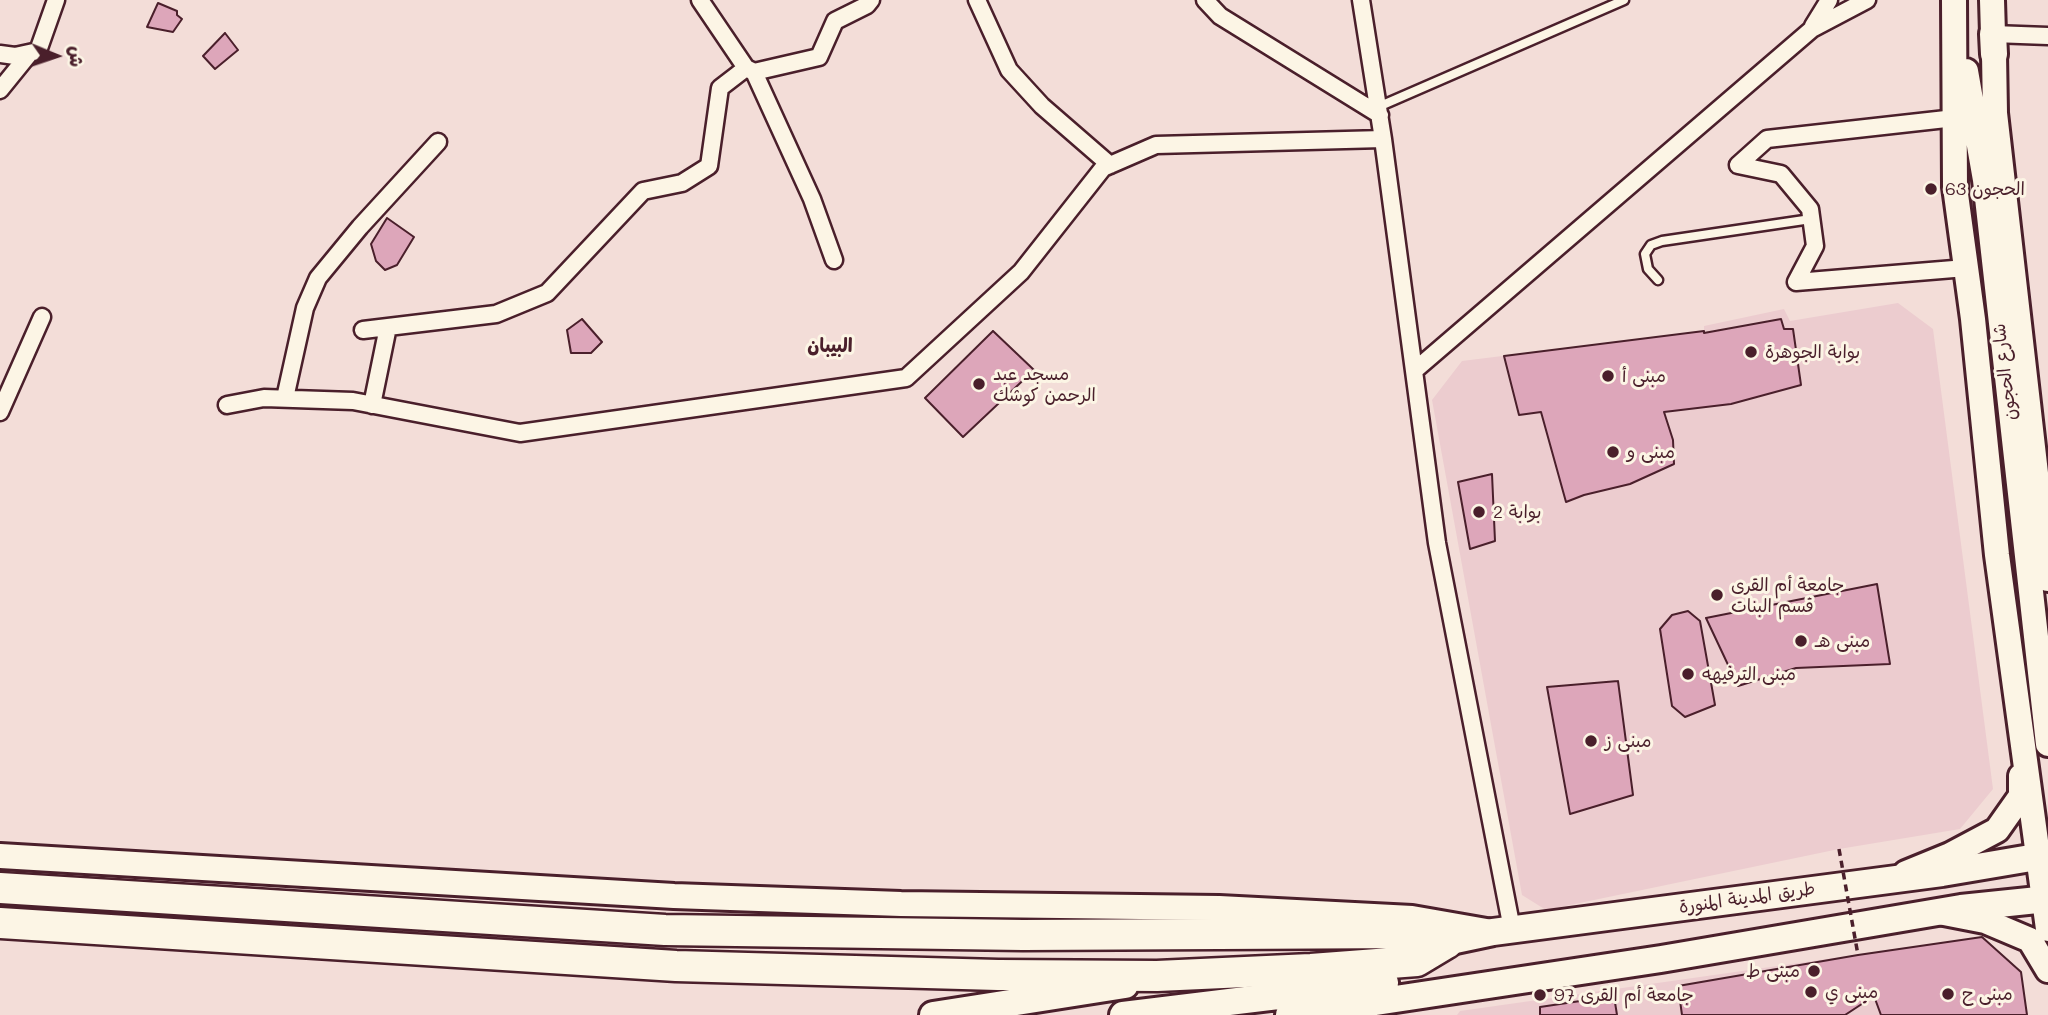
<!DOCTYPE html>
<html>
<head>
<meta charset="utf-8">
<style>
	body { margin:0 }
	#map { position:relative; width:2048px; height:1015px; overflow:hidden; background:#f3ddd8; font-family:Mali,"Playpen Sans Arabic",sans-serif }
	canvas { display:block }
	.north { position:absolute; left:21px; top:21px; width:70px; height:70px; -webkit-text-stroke:5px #fcf5e5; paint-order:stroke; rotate:92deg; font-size:19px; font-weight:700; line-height:28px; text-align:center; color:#4a1f2b }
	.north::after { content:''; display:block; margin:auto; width:24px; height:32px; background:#4a1f2b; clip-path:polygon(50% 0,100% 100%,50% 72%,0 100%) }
</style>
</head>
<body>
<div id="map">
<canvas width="2048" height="1015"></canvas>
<div class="north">ش</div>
</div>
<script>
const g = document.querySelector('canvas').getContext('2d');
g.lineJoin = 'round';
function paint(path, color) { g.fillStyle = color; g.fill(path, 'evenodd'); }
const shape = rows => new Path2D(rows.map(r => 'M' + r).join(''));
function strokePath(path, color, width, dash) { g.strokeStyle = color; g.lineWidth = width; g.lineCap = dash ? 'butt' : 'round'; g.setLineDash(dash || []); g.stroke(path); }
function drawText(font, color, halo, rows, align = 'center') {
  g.font = font + ' Mali,"Playpen Sans Arabic",sans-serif'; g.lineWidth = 6; g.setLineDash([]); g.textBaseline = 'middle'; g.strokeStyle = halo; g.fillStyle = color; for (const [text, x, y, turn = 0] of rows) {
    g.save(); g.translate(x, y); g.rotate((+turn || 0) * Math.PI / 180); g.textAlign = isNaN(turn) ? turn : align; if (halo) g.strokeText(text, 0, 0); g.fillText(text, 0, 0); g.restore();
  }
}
paint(shape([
	[1898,303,1933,329,1993,789,1960,829,1839,849,1546,910,1522,895,1432,400,1462,361,1704,331,1704,326,1784,309,1790,321],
	[1982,937,2027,1015,1457,1015,1460,1011]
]), '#eccccf');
const building = shape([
	[158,3,177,11,177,15,182,19,173,32,147,27,158,3],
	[225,33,238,50,215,69,203,56,225,33],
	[387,218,414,237,397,265,385,270,376,261,371,244,387,218],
	[582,319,602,342,591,353,571,353,567,330,582,319],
	[1781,319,1784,329,1793,329,1801,385,1731,404,1664,412,1673,440,1674,464,1630,484,1584,495,1566,502,1541,412,1519,415,1504,356,1704,331,1704,333,1781,319],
	[993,331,1034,370,963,437,925,398,993,331],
	[1492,474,1495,541,1470,549,1458,482,1492,474],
	[1877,584,1890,664,1796,668,1738,686,1706,618,1877,584],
	[1688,611,1700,621,1715,705,1685,717,1672,706,1660,629,1672,615,1688,611],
	[1618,681,1633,795,1570,814,1547,687,1618,681],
	[1982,937,2021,972,2027,1015,1881,1015,1874,996,1845,1015,1682,1015,1678,986,1858,955,1982,937],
	[1614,996,1617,1015,1540,1015,1540,1007,1614,996]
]);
paint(building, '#dda6ba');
strokePath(building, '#4a1f2b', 2);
const service = shape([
	[1378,107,1624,0],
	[1658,280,1648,269,1645,254,1651,245,1662,241,1811,219]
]);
const minor = shape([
	[700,0,746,68,754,72,812,199,834,260],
	[977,0,1009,70,1042,106,1110,165],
	[1205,0,1220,16,1380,115],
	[1361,0,1383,139,1437,543,1512,929],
	[1813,26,1829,0],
	[1993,34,2048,36],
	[0,54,15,56,38,51,56,0],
	[754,72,819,57,835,21,867,5,871,0],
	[0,90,30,53],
	[1738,165,1767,139,1955,118],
	[1738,165,1781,174,1810,209,1815,246,1796,282],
	[1796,282,1966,268],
	[363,330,496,314,547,293,643,191,682,183,709,166,720,88,746,68],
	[1414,371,1812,29,1867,0],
	[285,398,305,308,318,278,360,227,438,142],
	[227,405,264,398,353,401,520,433,906,378,1021,272,1103,168,1156,145,1383,139],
	[372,405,388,327],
	[0,412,42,317]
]);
const primary = shape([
	[1954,0,1955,187,1973,319,1997,555,2048,929],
	[1992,0,1993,34],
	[1994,54,1995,113,2048,579],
	[1966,71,1985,180,2048,744],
	[0,856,674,896,901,904,1219,908,1412,918,1492,932],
	[1906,873,1950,855,1997,830,2021,796,2021,776],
	[1944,913,1985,921,2030,940,2048,970]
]);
const trunk = shape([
	[1993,34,1994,54],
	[1427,946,1493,932,1942,873,2048,855],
	[933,1015,1125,985],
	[1123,1015,1385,983],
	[1289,1015,1661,959,1961,908,2048,899]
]);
const motorway = shape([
	[0,888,665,930,1023,935,1413,933,1447,943],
	[0,923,676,966,998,975,1157,976,1311,969,1417,961,1447,943]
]);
strokePath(service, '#4a1f2b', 13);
strokePath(minor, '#4a1f2b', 21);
strokePath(primary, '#4a1f2b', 30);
strokePath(trunk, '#4a1f2b', 32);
strokePath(motorway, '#4a1f2b', 35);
strokePath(service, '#fcf5e5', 8);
strokePath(minor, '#fcf5e5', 16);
strokePath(primary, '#fcf5e5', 24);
strokePath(trunk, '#fcf5e5', 26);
strokePath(motorway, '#fcf5e5', 30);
strokePath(shape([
	[1839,849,1858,955]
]), '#4a1f2b', 3.5, [7, 5]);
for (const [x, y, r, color] of [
	[1931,189,7,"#4a1f2b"],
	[1751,352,7,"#4a1f2b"],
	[1608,376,7,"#4a1f2b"],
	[979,384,7,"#4a1f2b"],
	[1613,452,7,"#4a1f2b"],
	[1479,512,7,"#4a1f2b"],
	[1717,595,7,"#4a1f2b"],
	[1801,641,7,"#4a1f2b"],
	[1688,674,7,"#4a1f2b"],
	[1591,741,7,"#4a1f2b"],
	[1814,971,7,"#4a1f2b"],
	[1811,992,7,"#4a1f2b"],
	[1948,994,7,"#4a1f2b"],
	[1540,995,7,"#4a1f2b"]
]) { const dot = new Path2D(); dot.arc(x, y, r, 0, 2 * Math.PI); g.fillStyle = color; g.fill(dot); strokePath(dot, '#fcf5e5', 2.5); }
drawText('18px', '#4a1f2b', '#fcf5e5', [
	["الحجون 63",1945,189],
	["بوابة الجوهرة",1765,352],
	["مسجد عبد",993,374],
	["الرحمن كوشك",993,395],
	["مبنى أ",1622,376],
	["مبنى و",1627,452],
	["بوابة 2",1493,512],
	["جامعة أم القرى",1731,585],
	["قسم البنات",1731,606],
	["مبنى هـ",1815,641],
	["مبنى الترفيهه",1702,674],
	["مبنى ز",1605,741],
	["مبنى ط",1800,971,"right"],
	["مبنى ي",1825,992],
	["مبنى ح",1962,994],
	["جامعة أم القرى 97",1554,995]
], 'left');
drawText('18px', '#4a1f2b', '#fcf5e5', [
	["شارع الحجون",2005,372,-97],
	["طريق المدينة المنورة",1747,898,-8]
]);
drawText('bold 19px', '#4a1f2b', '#fcf5e5', [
	["البيبان",830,346]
]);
</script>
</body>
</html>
